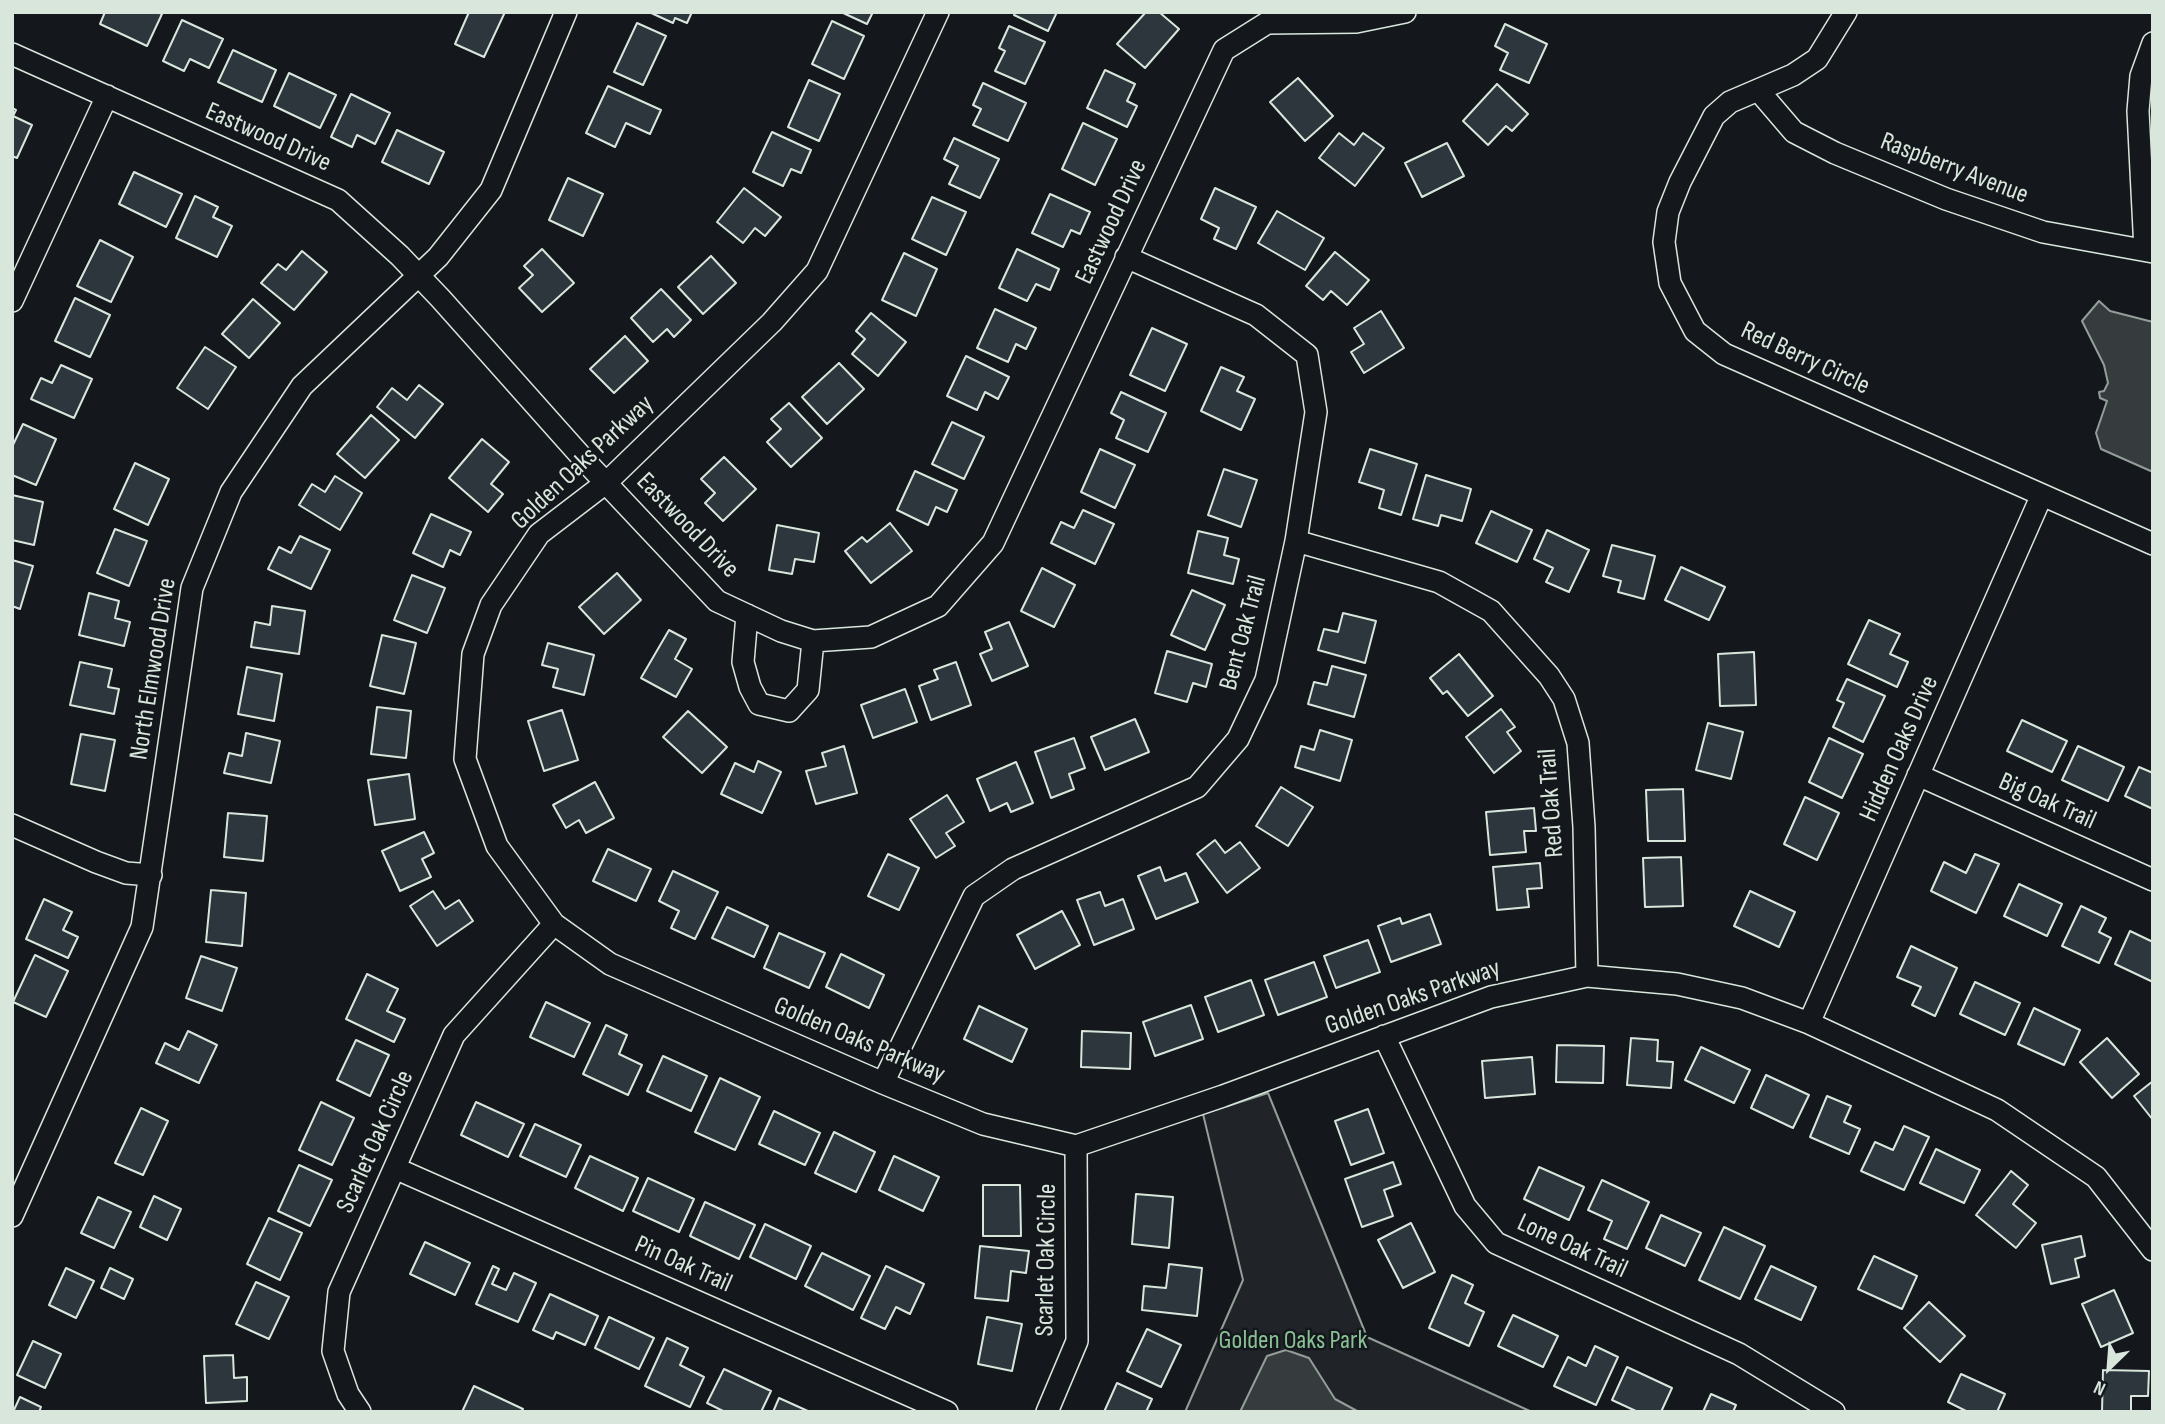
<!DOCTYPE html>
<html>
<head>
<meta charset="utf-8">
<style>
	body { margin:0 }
	#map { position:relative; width:2165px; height:1424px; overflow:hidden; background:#14181c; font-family:"Sofia Sans Condensed",sans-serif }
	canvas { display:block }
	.frame { position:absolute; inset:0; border:14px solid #d8e6dc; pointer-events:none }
	.north { position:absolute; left:2074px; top:1333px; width:70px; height:70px; -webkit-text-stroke:5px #14181c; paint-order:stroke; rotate:205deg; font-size:19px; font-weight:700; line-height:28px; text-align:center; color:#d8e6dc }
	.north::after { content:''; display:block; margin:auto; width:24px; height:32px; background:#d8e6dc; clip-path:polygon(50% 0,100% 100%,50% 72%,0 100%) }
</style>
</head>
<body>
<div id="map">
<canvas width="2165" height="1424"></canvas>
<div class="frame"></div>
<div class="north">N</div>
</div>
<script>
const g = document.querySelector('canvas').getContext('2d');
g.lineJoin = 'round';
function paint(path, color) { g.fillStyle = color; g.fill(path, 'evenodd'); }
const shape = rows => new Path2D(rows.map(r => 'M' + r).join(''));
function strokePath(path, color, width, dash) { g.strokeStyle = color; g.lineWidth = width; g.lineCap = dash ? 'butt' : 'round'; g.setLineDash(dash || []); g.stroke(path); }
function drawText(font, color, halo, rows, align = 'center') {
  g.font = font + ' "Sofia Sans Condensed",sans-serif'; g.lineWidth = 5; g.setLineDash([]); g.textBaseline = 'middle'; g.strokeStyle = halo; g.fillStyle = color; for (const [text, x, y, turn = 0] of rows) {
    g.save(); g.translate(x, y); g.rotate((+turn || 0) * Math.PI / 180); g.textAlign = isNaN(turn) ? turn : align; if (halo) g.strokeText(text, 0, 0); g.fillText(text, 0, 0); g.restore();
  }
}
const green = shape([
	[1268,1093,1367,1337,1532,1412,1185,1412,1243,1280,1203,1114,1268,1093]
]);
paint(green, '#202428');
strokePath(green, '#939e99', 2);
const water = shape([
	[2099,301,2110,311,2153,322,2153,472,2101,449,2096,433,2107,401,2100,398,2099,392,2104,391,2108,383,2104,365,2082,321,2099,301],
	[1286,1350,1309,1358,1335,1399,1359,1412,1240,1412,1267,1356,1286,1350]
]);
paint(water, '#363b3e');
strokePath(water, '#939e99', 2);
const building = shape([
	[105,12,157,12,162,14,147,46,100,24,105,12],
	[469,12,505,12,484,57,455,44,469,12],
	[649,12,692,12,687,23,675,18,673,23,649,12],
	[841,12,873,12,867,24,841,12],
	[1015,12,1057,12,1048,31,1014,15,1015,12],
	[1146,12,1159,12,1179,29,1145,68,1117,44,1146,12],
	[182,20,223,39,209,68,190,59,184,71,163,61,182,20],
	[832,21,864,36,844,79,812,64,832,21],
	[637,23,666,36,643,85,614,72,637,23],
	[1505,24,1547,44,1529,83,1500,70,1508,53,1495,46,1505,24],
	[1009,26,1045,42,1025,84,995,71,1005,51,999,48,1009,26],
	[233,50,276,70,262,102,218,82,233,50],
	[1105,70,1135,84,1127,101,1137,106,1127,127,1087,108,1105,70],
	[289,73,336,95,320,128,274,106,289,73],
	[1298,78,1333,116,1305,141,1270,102,1298,78],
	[809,80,840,94,819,141,788,127,809,80],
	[983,83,1026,103,1008,141,973,125,981,109,973,105,983,83],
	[1497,84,1528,114,1512,131,1506,126,1488,145,1463,121,1497,84],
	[608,86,661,110,650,134,626,123,615,147,586,133,608,86],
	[351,94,390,113,375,144,357,135,352,147,331,137,351,94],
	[12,108,16,110,13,116,32,125,17,158,12,156,12,108],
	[1083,123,1117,139,1095,185,1062,169,1083,123],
	[397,130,444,152,429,184,382,162,397,130],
	[772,132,811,150,801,173,791,169,783,186,753,172,772,132],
	[1339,133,1354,145,1363,133,1384,148,1355,186,1319,158,1339,133],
	[954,138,999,159,980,198,949,184,958,166,944,159,954,138],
	[1447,143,1464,176,1422,197,1405,163,1447,143],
	[134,172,182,194,166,227,119,204,134,172],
	[568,178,603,194,583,236,549,220,568,178],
	[744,188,781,217,765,236,755,228,743,243,717,222,744,188],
	[1215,188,1256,207,1236,249,1214,239,1219,228,1201,219,1215,188],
	[1050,194,1090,212,1080,234,1071,230,1063,247,1032,233,1050,194],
	[195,196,218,207,213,217,232,226,217,257,176,238,195,196],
	[932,197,966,212,946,255,912,239,932,197],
	[1277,211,1324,238,1305,270,1258,243,1277,211],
	[100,240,133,257,111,302,77,286,100,240],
	[542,249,574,283,542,312,519,288,533,275,524,266,542,249],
	[1017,249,1059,269,1050,290,1036,284,1027,301,999,288,1017,249],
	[302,251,327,272,294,310,261,283,278,264,286,270,302,251],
	[1335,252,1369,280,1347,305,1331,291,1323,300,1306,286,1335,252],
	[904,253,937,269,916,316,882,300,904,253],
	[711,256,736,283,703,314,678,287,711,256],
	[661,289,691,320,674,337,667,329,653,342,631,318,661,289],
	[75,298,110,315,90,357,55,341,75,298],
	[253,299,280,323,249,358,222,334,253,299],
	[995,309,1036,328,1026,349,1016,344,1008,362,977,348,995,309],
	[1381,311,1404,348,1364,373,1351,352,1364,344,1354,328,1381,311],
	[871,313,906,342,878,376,852,354,865,339,856,331,871,313],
	[1152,328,1187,344,1165,391,1130,375,1152,328],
	[625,336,648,361,614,393,590,369,625,336],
	[205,347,236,367,208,409,177,388,205,347],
	[966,356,1009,377,998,399,985,392,977,410,947,396,966,356],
	[839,363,864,389,827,424,802,397,839,363],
	[61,365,92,379,74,418,31,399,41,378,52,383,61,365],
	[1221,367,1244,377,1237,391,1255,399,1241,430,1201,411,1221,367],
	[419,385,443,404,415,438,377,407,392,388,407,400,419,385],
	[1121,392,1166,413,1148,452,1116,438,1124,420,1111,413,1121,392],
	[789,403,822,438,791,467,767,442,781,429,771,419,789,403],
	[371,415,399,440,365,478,337,454,371,415],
	[952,422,984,437,964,479,932,464,952,422],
	[23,424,56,439,36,485,12,475,12,447,23,424],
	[482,439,509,462,491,484,503,494,488,512,449,478,482,439],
	[1100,449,1135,465,1115,508,1081,492,1100,449],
	[1370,449,1417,464,1401,515,1379,508,1384,490,1359,482,1370,449],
	[724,457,756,489,723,521,705,503,715,493,701,479,724,457],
	[135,463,169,479,148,525,114,509,135,463],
	[1224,469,1257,480,1241,527,1208,515,1224,469],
	[915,471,957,490,947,512,936,507,928,525,897,510,915,471],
	[1426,475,1471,489,1462,521,1441,515,1438,526,1413,519,1426,475],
	[335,476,362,493,340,530,299,505,312,484,325,492,335,476],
	[12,495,43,502,34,545,12,540,12,495],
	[1083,510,1114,524,1095,564,1051,543,1061,522,1074,528,1083,510],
	[1491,511,1532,530,1517,562,1476,543,1491,511],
	[431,514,471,532,460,555,450,550,443,567,413,553,431,514],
	[890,523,912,551,871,583,845,551,862,537,867,542,890,523],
	[777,525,819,533,814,562,795,559,792,574,769,570,777,525],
	[115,529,147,541,129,586,97,573,115,529],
	[1547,530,1589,550,1569,592,1546,582,1553,568,1534,559,1547,530],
	[1198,531,1228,538,1224,555,1239,559,1233,584,1188,573,1198,531],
	[300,536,330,550,311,589,268,569,279,547,291,553,300,536],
	[1612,545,1655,556,1644,599,1618,592,1621,581,1603,576,1612,545],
	[12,560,33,566,20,609,12,606,12,560],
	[1681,567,1725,587,1709,620,1665,600,1681,567],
	[1042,568,1075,585,1054,627,1021,611,1042,568],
	[617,573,641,600,604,634,579,607,617,573],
	[412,575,445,588,427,633,394,620,412,575],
	[1192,590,1225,605,1205,650,1171,635,1192,590],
	[89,593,119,601,115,618,130,622,124,646,79,635,89,593],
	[272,606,305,611,299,654,251,647,255,622,270,625,272,606],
	[1343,613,1376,621,1365,663,1318,650,1324,629,1338,632,1343,613],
	[1869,620,1900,634,1890,654,1908,662,1897,687,1848,664,1869,620],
	[1009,622,1028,666,992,681,980,654,992,649,985,632,1009,622],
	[669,630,686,639,675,659,692,669,676,697,641,678,669,630],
	[382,635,416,643,404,694,370,686,382,635],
	[548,643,594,655,584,695,553,687,558,669,542,665,548,643],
	[1167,651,1212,664,1206,687,1193,683,1187,702,1155,693,1167,651],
	[1754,652,1756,705,1720,706,1718,654,1754,652],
	[1459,654,1493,696,1468,716,1447,691,1443,694,1430,678,1459,654],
	[80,662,112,669,108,687,119,689,114,714,70,705,80,662],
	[956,662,971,705,931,720,919,686,938,679,934,670,956,662],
	[1332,666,1366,675,1354,717,1308,704,1314,682,1327,685,1332,666],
	[247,667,282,674,274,721,238,714,247,667],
	[1847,679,1885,696,1863,742,1833,727,1844,703,1837,700,1847,679],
	[905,689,917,722,873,738,861,705,905,689],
	[377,707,411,711,406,758,371,754,377,707],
	[1501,709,1515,727,1507,732,1521,751,1494,773,1466,737,1501,709],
	[562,710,578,760,544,771,528,721,562,710],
	[688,711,727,747,702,773,663,737,688,711],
	[1135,719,1149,752,1105,770,1091,737,1135,719],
	[2022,720,2067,741,2052,772,2007,751,2022,720],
	[1708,723,1743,732,1731,779,1696,770,1708,723],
	[1320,730,1352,740,1340,781,1295,767,1301,746,1314,750,1320,730],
	[246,733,280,741,271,783,224,773,229,753,242,756,246,733],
	[81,734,115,740,105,791,71,784,81,734],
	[1074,738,1085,768,1069,774,1074,789,1051,798,1035,752,1074,738],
	[1829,738,1863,754,1842,798,1809,782,1829,738],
	[844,746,857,793,816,804,806,771,826,766,822,753,844,746],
	[2078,746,2124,767,2108,801,2062,780,2078,746],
	[758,761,781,772,762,813,721,794,735,763,754,772,758,761],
	[1016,762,1033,803,1011,812,1007,803,990,811,977,779,1016,762],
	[2139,767,2153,773,2153,809,2125,796,2139,767],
	[409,774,415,819,375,825,368,780,409,774],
	[595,782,614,818,586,833,579,820,566,828,553,805,595,782],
	[1281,787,1313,807,1288,846,1256,826,1281,787],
	[1683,789,1685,841,1648,841,1646,790,1683,789],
	[947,795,964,822,946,833,955,846,936,858,910,819,947,795],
	[1805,797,1839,813,1817,860,1784,844,1805,797],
	[1534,808,1536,831,1524,831,1526,852,1490,855,1486,812,1534,808],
	[228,813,267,816,263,861,224,857,228,813],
	[424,832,434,853,422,859,431,877,400,891,382,851,424,832],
	[1215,840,1225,853,1240,842,1260,868,1227,893,1197,854,1215,840],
	[608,849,651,869,636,901,593,881,608,849],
	[888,854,919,868,899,910,868,896,888,854],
	[1975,854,1999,864,1976,913,1931,891,1944,862,1966,873,1975,854],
	[1681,857,1683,906,1645,907,1643,858,1681,857],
	[1540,863,1542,888,1527,889,1529,907,1497,910,1493,867,1540,863],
	[1160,867,1165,881,1186,873,1198,902,1156,919,1138,876,1160,867],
	[673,871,718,892,695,939,671,928,679,911,659,901,673,871],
	[2019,884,2062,904,2047,936,2004,916,2019,884],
	[211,890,246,893,242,946,206,942,211,890],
	[433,891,445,909,459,900,473,921,437,946,410,906,433,891],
	[1750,891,1795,912,1779,947,1734,926,1750,891],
	[1100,892,1105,906,1123,899,1134,929,1094,945,1077,900,1100,892],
	[44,899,72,912,63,930,78,937,68,958,26,939,44,899],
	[2081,906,2106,918,2099,932,2111,938,2099,963,2062,946,2081,906],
	[727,907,768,926,754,957,712,938,727,907],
	[1062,911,1080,945,1035,969,1017,935,1062,911],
	[1430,914,1441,944,1391,962,1378,926,1400,918,1402,924,1430,914],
	[2130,931,2153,942,2153,982,2115,964,2130,931],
	[779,933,825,953,809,988,764,968,779,933],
	[1368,940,1380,972,1336,988,1324,956,1368,940],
	[1911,946,1957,968,1935,1016,1912,1005,1921,987,1897,977,1911,946],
	[841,954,884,975,869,1008,826,987,841,954],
	[35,955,68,971,46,1017,13,1002,35,955],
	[201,956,237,968,222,1011,186,998,201,956],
	[1314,962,1327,997,1278,1015,1265,980,1314,962],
	[367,974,398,989,387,1011,405,1019,394,1042,346,1019,367,974],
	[1251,980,1264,1015,1218,1032,1205,997,1251,980],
	[1975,982,2020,1003,2005,1035,1960,1014,1975,982],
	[546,1002,590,1023,574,1057,530,1037,546,1002],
	[1191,1005,1203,1039,1155,1056,1143,1022,1191,1005],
	[979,1006,1027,1029,1012,1062,964,1039,979,1006],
	[2034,1008,2080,1030,2064,1065,2018,1044,2034,1008],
	[606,1025,627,1035,619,1054,642,1065,628,1095,583,1074,606,1025],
	[188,1031,217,1045,199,1083,156,1063,165,1043,179,1050,188,1031],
	[1082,1031,1131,1033,1130,1069,1081,1067,1082,1031],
	[1631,1038,1658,1040,1657,1061,1673,1062,1671,1088,1627,1085,1631,1038],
	[2107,1038,2139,1074,2112,1098,2080,1062,2107,1038],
	[356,1040,389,1055,370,1096,337,1080,356,1040],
	[1557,1045,1604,1046,1603,1083,1556,1082,1557,1045],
	[1701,1047,1750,1070,1734,1103,1685,1080,1701,1047],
	[663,1056,707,1076,691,1111,647,1091,663,1056],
	[1532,1057,1535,1094,1485,1098,1482,1061,1532,1057],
	[1766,1075,1809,1095,1793,1128,1751,1108,1766,1075],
	[720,1078,760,1097,735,1150,695,1132,720,1078],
	[2153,1081,2153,1120,2134,1096,2153,1081],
	[1827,1096,1851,1106,1844,1122,1860,1129,1849,1154,1810,1137,1827,1096],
	[321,1102,354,1118,332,1165,299,1150,321,1102],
	[476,1102,524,1124,508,1157,461,1135,476,1102],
	[141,1108,168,1121,143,1175,115,1163,141,1108],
	[1368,1109,1384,1153,1351,1165,1335,1121,1368,1109],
	[774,1111,820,1133,805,1165,759,1144,774,1111],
	[535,1124,581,1145,566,1177,520,1156,535,1124],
	[1904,1126,1929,1137,1904,1190,1861,1171,1875,1142,1893,1150,1904,1126],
	[834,1132,875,1152,856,1192,815,1173,834,1132],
	[1936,1149,1980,1170,1964,1203,1920,1183,1936,1149],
	[590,1156,638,1178,623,1211,575,1188,590,1156],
	[894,1156,939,1177,923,1211,879,1190,894,1156],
	[1393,1162,1401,1184,1384,1190,1393,1216,1362,1227,1345,1179,1393,1162],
	[299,1165,332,1180,310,1226,278,1211,299,1165],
	[1539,1167,1584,1187,1569,1220,1524,1199,1539,1167],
	[2011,1171,2028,1185,2013,1204,2036,1223,2016,1248,1976,1215,2011,1171],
	[648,1178,694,1199,679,1232,633,1211,648,1178],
	[1602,1180,1649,1202,1627,1249,1604,1239,1612,1221,1588,1210,1602,1180],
	[983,1185,1020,1185,1021,1236,983,1236,983,1185],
	[1136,1194,1173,1197,1169,1248,1132,1244,1136,1194],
	[154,1196,181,1209,167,1240,140,1227,154,1196],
	[98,1197,131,1212,114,1248,81,1233,98,1197],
	[705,1202,755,1225,739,1259,690,1236,705,1202],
	[1661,1215,1701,1233,1685,1266,1646,1248,1661,1215],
	[269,1218,302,1233,280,1280,247,1264,269,1218],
	[1411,1223,1435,1272,1403,1288,1378,1240,1411,1223],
	[765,1224,811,1246,796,1279,750,1257,765,1224],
	[1724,1227,1765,1246,1740,1299,1699,1280,1724,1227],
	[2081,1236,2085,1256,2075,1259,2079,1277,2051,1284,2042,1245,2081,1236],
	[425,1242,470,1263,455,1295,410,1274,425,1242],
	[980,1246,1029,1251,1026,1273,1011,1271,1008,1301,975,1298,980,1246],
	[822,1253,870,1276,853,1310,805,1286,822,1253],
	[1874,1256,1917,1276,1902,1309,1858,1289,1874,1256],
	[1169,1264,1202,1268,1197,1316,1142,1310,1144,1286,1166,1288,1169,1264],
	[493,1266,499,1269,492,1284,506,1290,514,1273,536,1283,518,1322,476,1304,493,1266],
	[886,1266,924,1284,910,1314,896,1307,885,1329,861,1318,886,1266],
	[1771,1266,1816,1287,1801,1320,1755,1299,1771,1266],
	[66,1268,94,1281,76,1318,49,1305,66,1268],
	[110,1268,133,1279,124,1299,101,1288,110,1268],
	[1452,1275,1473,1285,1465,1303,1484,1312,1469,1346,1429,1328,1452,1275],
	[256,1282,289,1297,269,1339,236,1324,256,1282],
	[2114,1290,2133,1333,2101,1347,2082,1304,2114,1290],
	[550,1294,598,1316,585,1345,556,1332,553,1339,533,1330,550,1294],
	[1929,1302,1965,1336,1940,1362,1904,1328,1929,1302],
	[1513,1315,1558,1336,1543,1367,1498,1346,1513,1315],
	[609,1317,654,1338,639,1369,595,1348,609,1317],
	[987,1317,1022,1324,1012,1371,978,1364,987,1317],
	[1147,1329,1181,1345,1161,1387,1127,1371,1147,1329],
	[667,1338,688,1348,680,1365,704,1377,690,1407,645,1386,667,1338],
	[33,1341,61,1354,45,1388,17,1375,33,1341],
	[1595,1346,1618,1357,1596,1405,1554,1386,1568,1357,1586,1366,1595,1346],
	[233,1355,234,1378,247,1377,247,1401,206,1403,204,1356,233,1355],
	[1627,1367,1672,1388,1661,1412,1638,1412,1612,1400,1627,1367],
	[724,1369,771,1391,761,1412,725,1412,707,1403,724,1369],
	[2103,1370,2149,1371,2148,1396,2131,1396,2131,1412,2102,1412,2103,1370],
	[1961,1374,2005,1394,1997,1412,1968,1412,1948,1402,1961,1374],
	[1117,1383,1152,1399,1146,1412,1104,1412,1117,1383],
	[474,1386,523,1409,521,1412,462,1412,474,1386],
	[1711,1394,1736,1405,1733,1412,1703,1412,1711,1394],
	[20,1397,41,1407,39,1412,13,1412,20,1397],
	[779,1398,810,1412,773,1412,779,1398]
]);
paint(building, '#2c363c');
strokePath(building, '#d8e6dc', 2);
const minor = shape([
	[938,12,817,271,772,322,607,482,539,534,491,605,473,654,465,759,497,846,554,924,610,964,883,1083,983,1124,1076,1146,1223,1096,1491,997,1587,976,1677,984,1742,998,1809,1023,1997,1110,2096,1177,2153,1250],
	[1846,12,1817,59,1793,75,1730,102,1714,116,1680,182,1668,212,1664,242,1670,283,1695,331,1724,354,2153,544],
	[12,54,338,200,400,256,441,299,588,464,717,601,781,631,813,641,871,637,938,606,993,543,1224,50,1267,23,1356,22,1405,12],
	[1758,90,1794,132,1835,153,1946,199,2043,232,2153,252],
	[2145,250,2138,111,2141,76,2153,43],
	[12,301,107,96],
	[1296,541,1439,582,1491,611,1549,676,1564,699,1578,743,1584,827,1587,976],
	[747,615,743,662,750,687,759,704,789,711,808,690,813,641],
	[1918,775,2153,880],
	[12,825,96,862,126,873,151,875],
	[1809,1023,2041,497],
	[1384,1036,1465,1206,1496,1243,1739,1354,1834,1412],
	[883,1083,974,896,1013,869,1197,787,1238,739,1266,680,1296,541,1316,412,1307,355,1256,315,1126,257],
	[397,1169,947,1412],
	[12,1216,142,927,192,588,231,492,302,386,438,257,491,190,566,12],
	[360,1412,348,1394,333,1351,339,1292,454,1035,554,924],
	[1047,1412,1077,1341,1076,1146]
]);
strokePath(minor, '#d8e6dc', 24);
strokePath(minor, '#14181c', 21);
drawText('26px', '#d8e6dc', '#14181c', [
	["Eastwood Drive",268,138,24],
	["Raspberry Avenue",1954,169,21],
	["Eastwood Drive",1112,222,-65],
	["Red Berry Circle",1805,359,25],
	["Golden Oaks Parkway",583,463,-43],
	["Eastwood Drive",687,526,46],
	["Bent Oak Trail",1244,633,-75],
	["North Elmwood Drive",154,669,-81],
	["Hidden Oaks Drive",1900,749,-66],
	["Big Oak Trail",2047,802,24],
	["Red Oak Trail",1552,803,-94],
	["Golden Oaks Parkway",1413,998,-19],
	["Golden Oaks Parkway",859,1041,23],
	["Scarlet Oak Circle",376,1142,-66],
	["Lone Oak Trail",1572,1247,25],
	["Scarlet Oak Circle",1047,1260,-89],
	["Pin Oak Trail",683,1265,24]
]);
drawText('26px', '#8ac095', '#14181c', [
	["Golden Oaks Park",1293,1341]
]);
</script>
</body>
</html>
